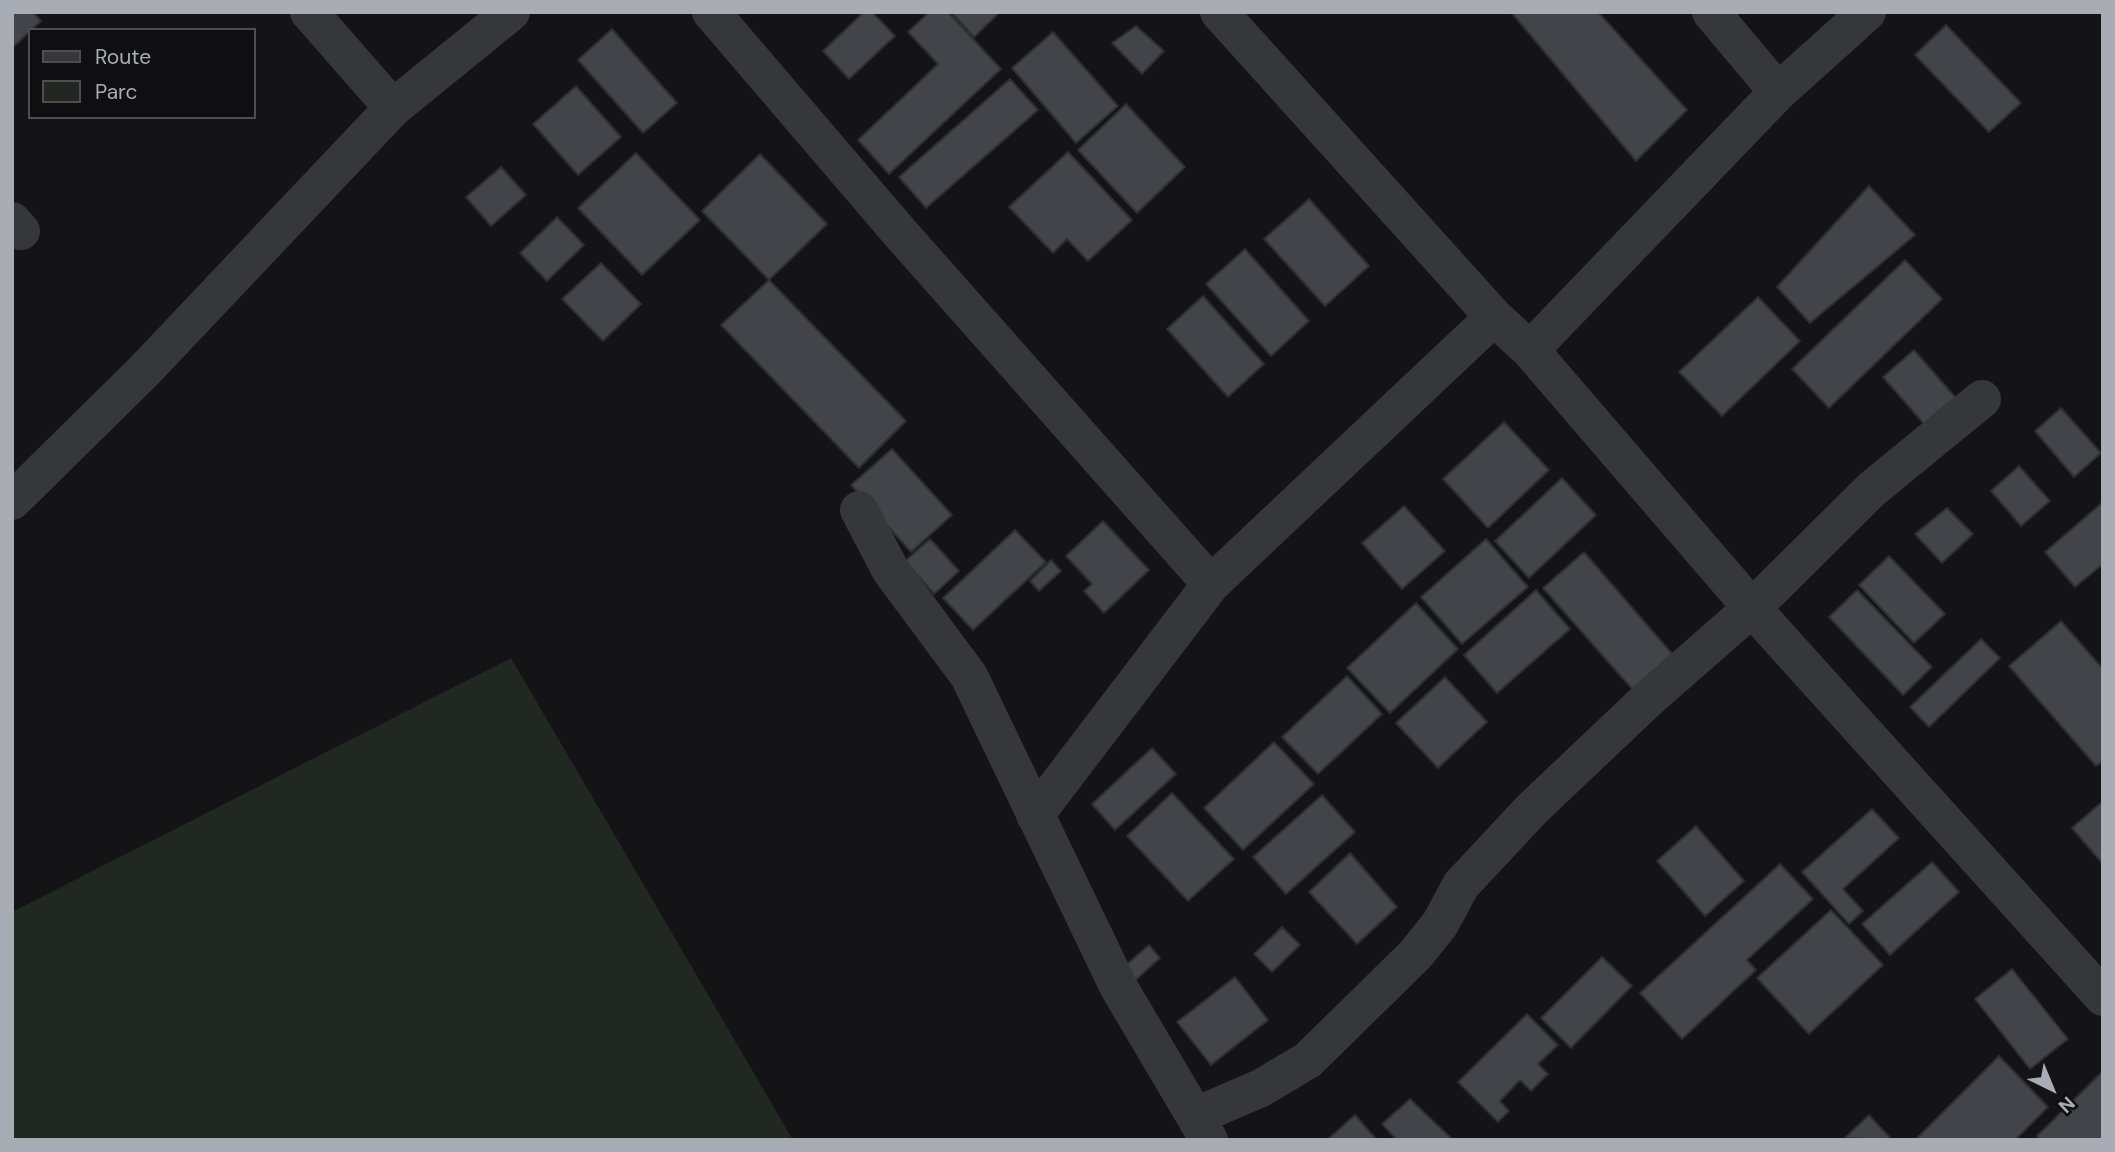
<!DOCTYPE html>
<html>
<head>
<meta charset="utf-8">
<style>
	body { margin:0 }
	#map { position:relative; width:2115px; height:1152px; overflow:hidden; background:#141416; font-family:"DM Sans",sans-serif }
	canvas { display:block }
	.frame { position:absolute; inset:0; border:14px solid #a7acb5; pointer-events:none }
	.legend { position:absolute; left:28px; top:28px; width:228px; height:91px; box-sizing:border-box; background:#0f0f11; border:2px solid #4c4e53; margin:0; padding:9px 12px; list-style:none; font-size:21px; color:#a7acb5 }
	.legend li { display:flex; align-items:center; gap:14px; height:35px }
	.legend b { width:35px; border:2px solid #4c4e53 }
	.north { position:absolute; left:2017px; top:1054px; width:70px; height:70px; -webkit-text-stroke:5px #0f0f11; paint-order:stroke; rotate:137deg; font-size:19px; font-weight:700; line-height:28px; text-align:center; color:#a7acb5 }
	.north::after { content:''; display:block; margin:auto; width:24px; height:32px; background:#a7acb5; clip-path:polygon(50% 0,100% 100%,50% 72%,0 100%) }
</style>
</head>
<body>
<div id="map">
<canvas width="2115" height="1152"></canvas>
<div class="frame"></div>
<ul class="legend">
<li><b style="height:9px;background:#35373a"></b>Route</li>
<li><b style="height:19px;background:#212821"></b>Parc</li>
</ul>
<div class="north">N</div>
</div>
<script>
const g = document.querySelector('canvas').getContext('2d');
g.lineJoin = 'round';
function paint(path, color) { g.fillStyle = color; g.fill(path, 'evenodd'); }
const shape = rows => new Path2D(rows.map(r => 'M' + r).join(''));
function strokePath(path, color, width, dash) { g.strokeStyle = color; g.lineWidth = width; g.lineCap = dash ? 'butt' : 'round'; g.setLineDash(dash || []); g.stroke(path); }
paint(shape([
	[511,658,793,1140,12,1140,12,912]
]), '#212821');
const building = shape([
	[12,12,33,12,41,21,12,48,12,12],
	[864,12,872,12,895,36,849,79,823,51,864,12],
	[929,12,948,12,1001,69,889,174,858,140,938,64,908,32,929,12],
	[951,12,1000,12,974,37,951,12],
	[1511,12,1598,12,1687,110,1636,161,1511,12],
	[1946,25,2021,103,1989,132,1915,55,1946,25],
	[1136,26,1164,51,1142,74,1112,43,1136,26],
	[612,29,677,103,643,133,578,60,612,29],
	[1053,32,1118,106,1076,143,1012,68,1053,32],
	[1010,79,1038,110,926,208,899,177,1010,79],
	[576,86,621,137,578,175,533,124,576,86],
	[1126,104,1185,167,1137,213,1078,150,1126,104],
	[1068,152,1132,220,1088,261,1067,239,1053,253,1009,207,1068,152],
	[636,153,700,220,642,275,578,208,636,153],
	[760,154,827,224,769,280,702,211,760,154],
	[501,167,526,195,491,226,466,197,501,167],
	[1869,186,1915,235,1810,323,1777,287,1869,186],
	[1309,199,1369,266,1325,306,1264,239,1309,199],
	[557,217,584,245,547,281,520,253,557,217],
	[1245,249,1309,321,1271,356,1206,284,1245,249],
	[1905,260,1942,299,1829,408,1792,369,1905,260],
	[601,263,641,304,603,341,562,299,601,263],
	[769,280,906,421,859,468,721,325,769,280],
	[1203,296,1264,364,1228,397,1167,329,1203,296],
	[1758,297,1800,341,1722,416,1679,372,1758,297],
	[1914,350,1956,398,1925,425,1883,377,1914,350],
	[2061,408,2101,453,2074,477,2035,431,2061,408],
	[1504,422,1549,470,1488,528,1443,479,1504,422],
	[892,449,952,515,911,552,851,485,892,449],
	[2019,466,2050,501,2021,526,1991,491,2019,466],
	[1562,478,1596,515,1529,578,1495,541,1562,478],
	[2103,502,2103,564,2075,587,2045,552,2103,502],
	[1404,506,1445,551,1402,589,1362,543,1404,506],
	[1947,508,1973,534,1942,563,1915,534,1947,508],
	[1103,521,1149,570,1104,613,1084,591,1092,584,1066,556,1103,521],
	[1015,530,1046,562,973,630,943,598,1015,530],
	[930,539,959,571,934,594,905,561,930,539],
	[1486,539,1528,587,1462,644,1421,597,1486,539],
	[1584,552,1674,656,1634,691,1543,588,1584,552],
	[1889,556,1945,614,1914,643,1859,585,1889,556],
	[1051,560,1061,571,1039,591,1030,581,1051,560],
	[1536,590,1570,629,1497,693,1464,655,1536,590],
	[1857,590,1932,667,1903,695,1829,617,1857,590],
	[1416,603,1458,649,1390,713,1347,668,1416,603],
	[2061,621,2103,669,2103,761,2096,766,2009,666,2061,621],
	[1981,639,2000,658,1929,727,1910,707,1981,639],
	[1347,676,1382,714,1318,774,1282,737,1347,676],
	[1445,677,1487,722,1438,768,1396,723,1445,677],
	[1274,742,1314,784,1243,850,1204,808,1274,742],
	[1152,748,1176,774,1115,830,1092,804,1152,748],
	[1172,793,1234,859,1188,901,1127,836,1172,793],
	[1322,795,1355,832,1286,894,1253,857,1322,795],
	[2103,801,2103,864,2072,828,2103,801],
	[1872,809,1899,838,1843,889,1863,911,1849,924,1802,872,1872,809],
	[1696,826,1744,881,1705,916,1657,861,1696,826],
	[1350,853,1397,907,1357,944,1309,892,1350,853],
	[1932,862,1959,892,1890,955,1862,924,1932,862],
	[1780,864,1813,899,1747,960,1756,970,1682,1039,1640,993,1780,864],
	[1831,910,1883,965,1809,1034,1757,978,1831,910],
	[1282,927,1300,945,1272,972,1254,954,1282,927],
	[1149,945,1160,958,1130,985,1118,972,1149,945],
	[1602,957,1632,986,1571,1048,1541,1018,1602,957],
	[2012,969,2068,1039,2030,1069,1975,999,2012,969],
	[1235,977,1268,1020,1211,1065,1177,1022,1235,977],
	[1527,1014,1558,1045,1538,1064,1548,1074,1531,1091,1520,1080,1500,1101,1509,1111,1498,1122,1458,1082,1527,1014],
	[1999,1056,2048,1107,2015,1140,1915,1140,1999,1056],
	[2103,1071,2103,1139,2040,1140,2037,1136,2103,1071],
	[1410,1099,1453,1140,1397,1140,1382,1124,1410,1099],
	[1355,1115,1377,1140,1327,1140,1355,1115],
	[1869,1115,1892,1140,1845,1138,1869,1115]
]);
paint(building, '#434449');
strokePath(building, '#2e2f31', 2);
strokePath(shape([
	[309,12,393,108],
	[711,12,901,234,1211,584],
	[1219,12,1494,317,1530,350,1752,608,2103,997],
	[1711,12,1778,92],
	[12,221,21,231],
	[1530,350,1778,92,1867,12],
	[12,501,144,371,393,108,511,12],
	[859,510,891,571,969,676,1118,986,1209,1140],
	[1035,815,1211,584,1494,317],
	[1196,1116,1261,1088,1308,1060,1415,955,1440,924,1461,885,1532,809,1647,700,1752,608,1872,489,1982,399]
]), '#35373a', 38);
</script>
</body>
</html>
